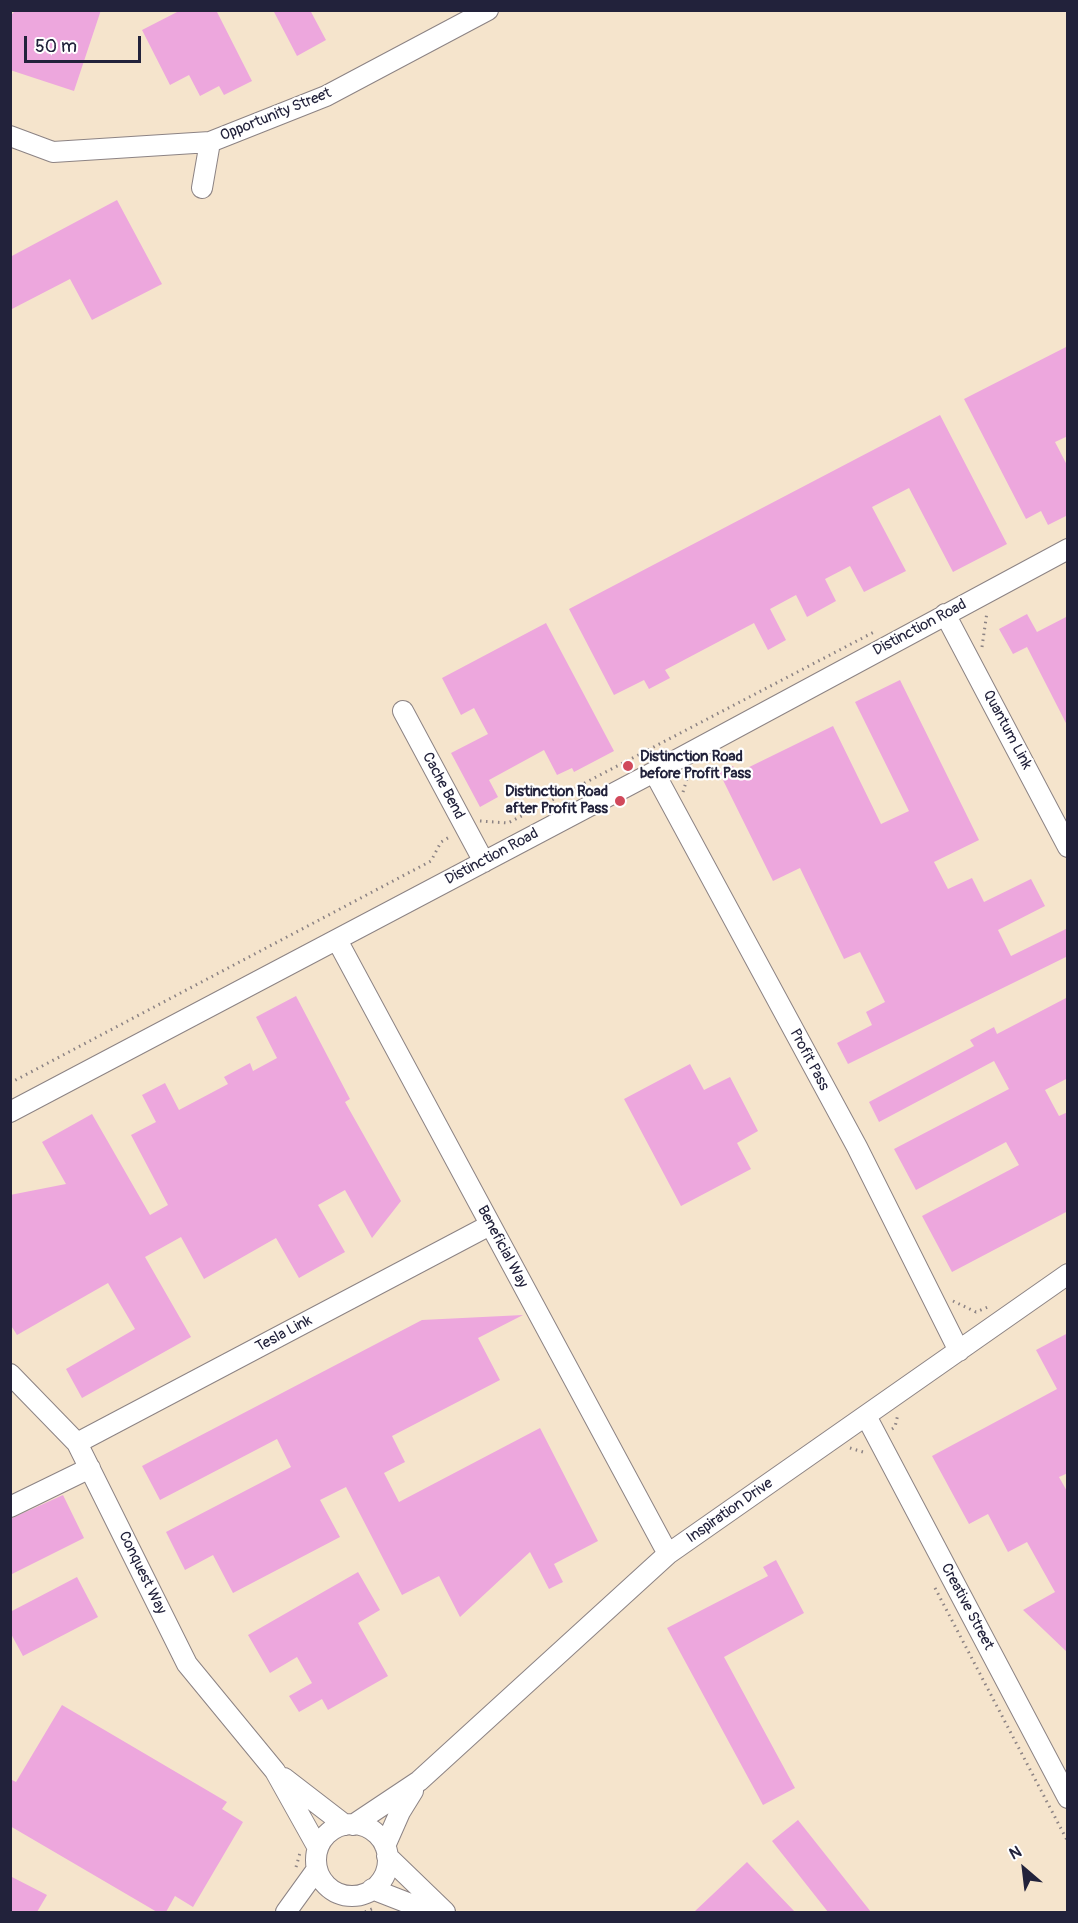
<!DOCTYPE html>
<html>
<head>
<meta charset="utf-8">
<style>
	body { margin:0 }
	#map { position:relative; width:1078px; height:1923px; overflow:hidden; background:#f5e4cc; font-family:Pangolin,sans-serif }
	canvas { display:block }
	.frame { position:absolute; inset:0; border:12px solid #22223b; pointer-events:none }
	.north { position:absolute; left:994px; top:1839px; width:60px; height:60px; -webkit-text-stroke:4px #fff; paint-order:stroke; rotate:332deg; font-size:16px; font-weight:700; line-height:24px; text-align:center; color:#22223b }
	.north::after { content:''; display:block; margin:auto; width:21px; height:27px; background:#22223b; clip-path:polygon(50% 0,100% 100%,50% 72%,0 100%) }
	.scale { position:absolute; left:24px; top:36px; width:117px; height:27px; box-sizing:border-box; border:3px solid #22223b; border-top:0; padding-left:8px; font-size:18px; line-height:21px; white-space:nowrap; color:#22223b; -webkit-text-stroke:4px #fff; paint-order:stroke }
</style>
</head>
<body>
<div id="map">
<canvas width="1078" height="1923"></canvas>
<div class="frame"></div>
<div class="north">N</div>
<div class="scale">50 m</div>
</div>
<script>
const g = document.querySelector('canvas').getContext('2d');
g.lineJoin = 'round';
function paint(path, color) { g.fillStyle = color; g.fill(path, 'evenodd'); }
const shape = rows => new Path2D(rows.map(r => 'M' + r).join(''));
function strokePath(path, color, width, dash) { g.strokeStyle = color; g.lineWidth = width; g.lineCap = dash ? 'butt' : 'round'; g.setLineDash(dash || []); g.stroke(path); }
function drawText(font, color, halo, rows, align = 'center') {
  g.font = font + ' Pangolin,sans-serif'; g.lineWidth = 4.5; g.setLineDash([]); g.textBaseline = 'middle'; g.strokeStyle = halo; g.fillStyle = color; for (const [text, x, y, turn = 0] of rows) {
    g.save(); g.translate(x, y); g.rotate((+turn || 0) * Math.PI / 180); g.textAlign = isNaN(turn) ? turn : align; if (halo) g.strokeText(text, 0, 0); g.fillText(text, 0, 0); g.restore();
  }
}
paint(shape([
	[16,10,101,10,74,91,10,70,10,16],
	[181,10,216,10,252,81,224,95,219,86,200,96,189,75,170,85,142,30],
	[273,10,310,10,326,40,297,56],
	[117,200,162,284,92,320,70,279,10,310,10,257],
	[1068,346,1068,436,1055,442,1068,467,1068,515,1048,525,1041,511,1026,519,964,399],
	[940,415,1007,544,953,572,909,488,872,507,906,571,864,592,850,566,825,579,836,601,807,617,796,595,770,609,786,640,768,650,754,623,665,670,670,678,649,689,644,680,614,695,569,609],
	[1027,614,1037,632,1068,616,1068,727,1027,647,1013,654,999,629],
	[546,623,614,751,574,772,572,768,557,775,544,750,489,780,498,797,480,807,451,753,488,734,474,708,461,715,442,678],
	[900,680,979,840,934,862,948,889,972,878,984,902,1031,879,1045,906,998,930,1011,956,1068,928,1068,956,848,1064,837,1043,872,1025,866,1012,885,1002,860,952,844,959,800,868,773,881,719,772,733,766,737,773,833,726,881,824,909,811,855,702],
	[296,996,350,1099,345,1102,401,1201,372,1238,345,1190,318,1205,345,1252,299,1278,276,1238,204,1279,181,1237,145,1257,191,1337,82,1398,66,1369,135,1329,108,1283,17,1335,10,1324,10,1195,66,1184,42,1142,92,1114,150,1215,168,1205,131,1135,156,1122,142,1095,165,1083,179,1110,228,1084,224,1077,250,1063,253,1071,277,1058,256,1017],
	[1068,997,1068,1078,1045,1090,1059,1116,1068,1112,1068,1211,952,1272,922,1216,1019,1165,1006,1142,916,1190,894,1149,1009,1089,994,1061,879,1122,869,1102,974,1046,970,1040,994,1027,997,1034],
	[690,1064,704,1090,730,1077,758,1131,737,1143,751,1169,681,1206,624,1099],
	[523,1315,478,1338,500,1380,392,1436,405,1462,384,1473,399,1502,540,1428,598,1541,554,1564,563,1582,549,1589,530,1552,460,1617,439,1576,402,1595,346,1487,320,1500,340,1537,233,1593,213,1555,185,1570,166,1532,291,1467,277,1439,160,1500,142,1466,422,1320],
	[1068,1333,1068,1473,1059,1477,1068,1493,1068,1653,1023,1610,1055,1592,1027,1542,1008,1552,988,1514,969,1524,932,1456,1057,1389,1036,1350],
	[63,1495,84,1538,10,1575,10,1519],
	[776,1560,804,1613,724,1657,795,1788,763,1805,667,1628,768,1576,763,1567],
	[358,1572,380,1610,358,1623,388,1676,328,1710,322,1699,299,1712,289,1696,312,1683,297,1657,270,1673,248,1635],
	[77,1577,98,1617,23,1656,10,1632,10,1612],
	[62,1705,227,1802,222,1809,243,1822,193,1907,175,1896,166,1912,157,1912,10,1826,10,1779,16,1782],
	[798,1820,871,1912,828,1912,772,1841],
	[747,1862,795,1912,694,1912],
	[10,1876,47,1895,37,1912,10,1912]
]), '#eda7dd');
const minor = shape([
	[10,136,53,152,210,142,326,96,488,10],
	[202,188,210,142],
	[945,614,1068,847],
	[403,711,484,862],
	[654,772,857,1147,959,1351],
	[337,940,668,1554],
	[10,1112,654,772,1068,549],
	[10,1374,77,1443,187,1664,275,1771,318,1848],
	[866,1416,1068,1798],
	[77,1443,490,1225],
	[10,1507,90,1468],
	[284,1778,345,1825],
	'316 1860a36 36 0 1 1 72 0a36 36 0 1 1-72 0Z',
	[353,1825,419,1781,668,1554,1068,1274],
	[385,1846,400,1812,413,1791],
	[387,1856,445,1912],
	[372,1889,431,1912],
	[286,1912,317,1869]
]);
strokePath(minor, '#8c8384', 22);
strokePath(shape([
	[982,647,987,612],
	[683,792,689,772],
	[480,821,508,823,874,632],
	[10,1083,431,861,441,842,451,836],
	[953,1301,976,1312,988,1307],
	[892,1429,895,1427,898,1414],
	[850,1448,863,1452,866,1455],
	[935,1588,1068,1842],
	[296,1867,300,1853],
	[365,1912,374,1908]
]), '#8c8384', 3, [1.5, 4.5]);
strokePath(minor, '#fff', 20);
for (const [x, y, r, color] of [
	[628,766,6,"#d1495b"],
	[620,801,6,"#d1495b"]
]) { const dot = new Path2D(); dot.arc(x, y, r, 0, 2 * Math.PI); g.fillStyle = color; g.fill(dot); strokePath(dot, '#fff', 2); }
drawText('15px', '#22223b', '#fff', [
	["Opportunity Street",276,115,-22],
	["Distinction Road",920,628,-28],
	["Quantum Link",1007,730,62],
	["Cache Bend",443,786,62],
	["Distinction Road",492,857,-28],
	["Profit Pass",809,1060,62],
	["Beneficial Way",502,1247,62],
	["Tesla Link",284,1334,-28],
	["Inspiration Drive",730,1511,-35],
	["Conquest Way",142,1573,64],
	["Creative Street",967,1607,62]
]);
drawText('bold 15px', '#22223b', '#fff', [
	["Distinction Road",640,757],
	["before Profit Pass",640,774],
	["Distinction Road",608,792,"right"],
	["after Profit Pass",608,809,"right"]
], 'left');
</script>
</body>
</html>
